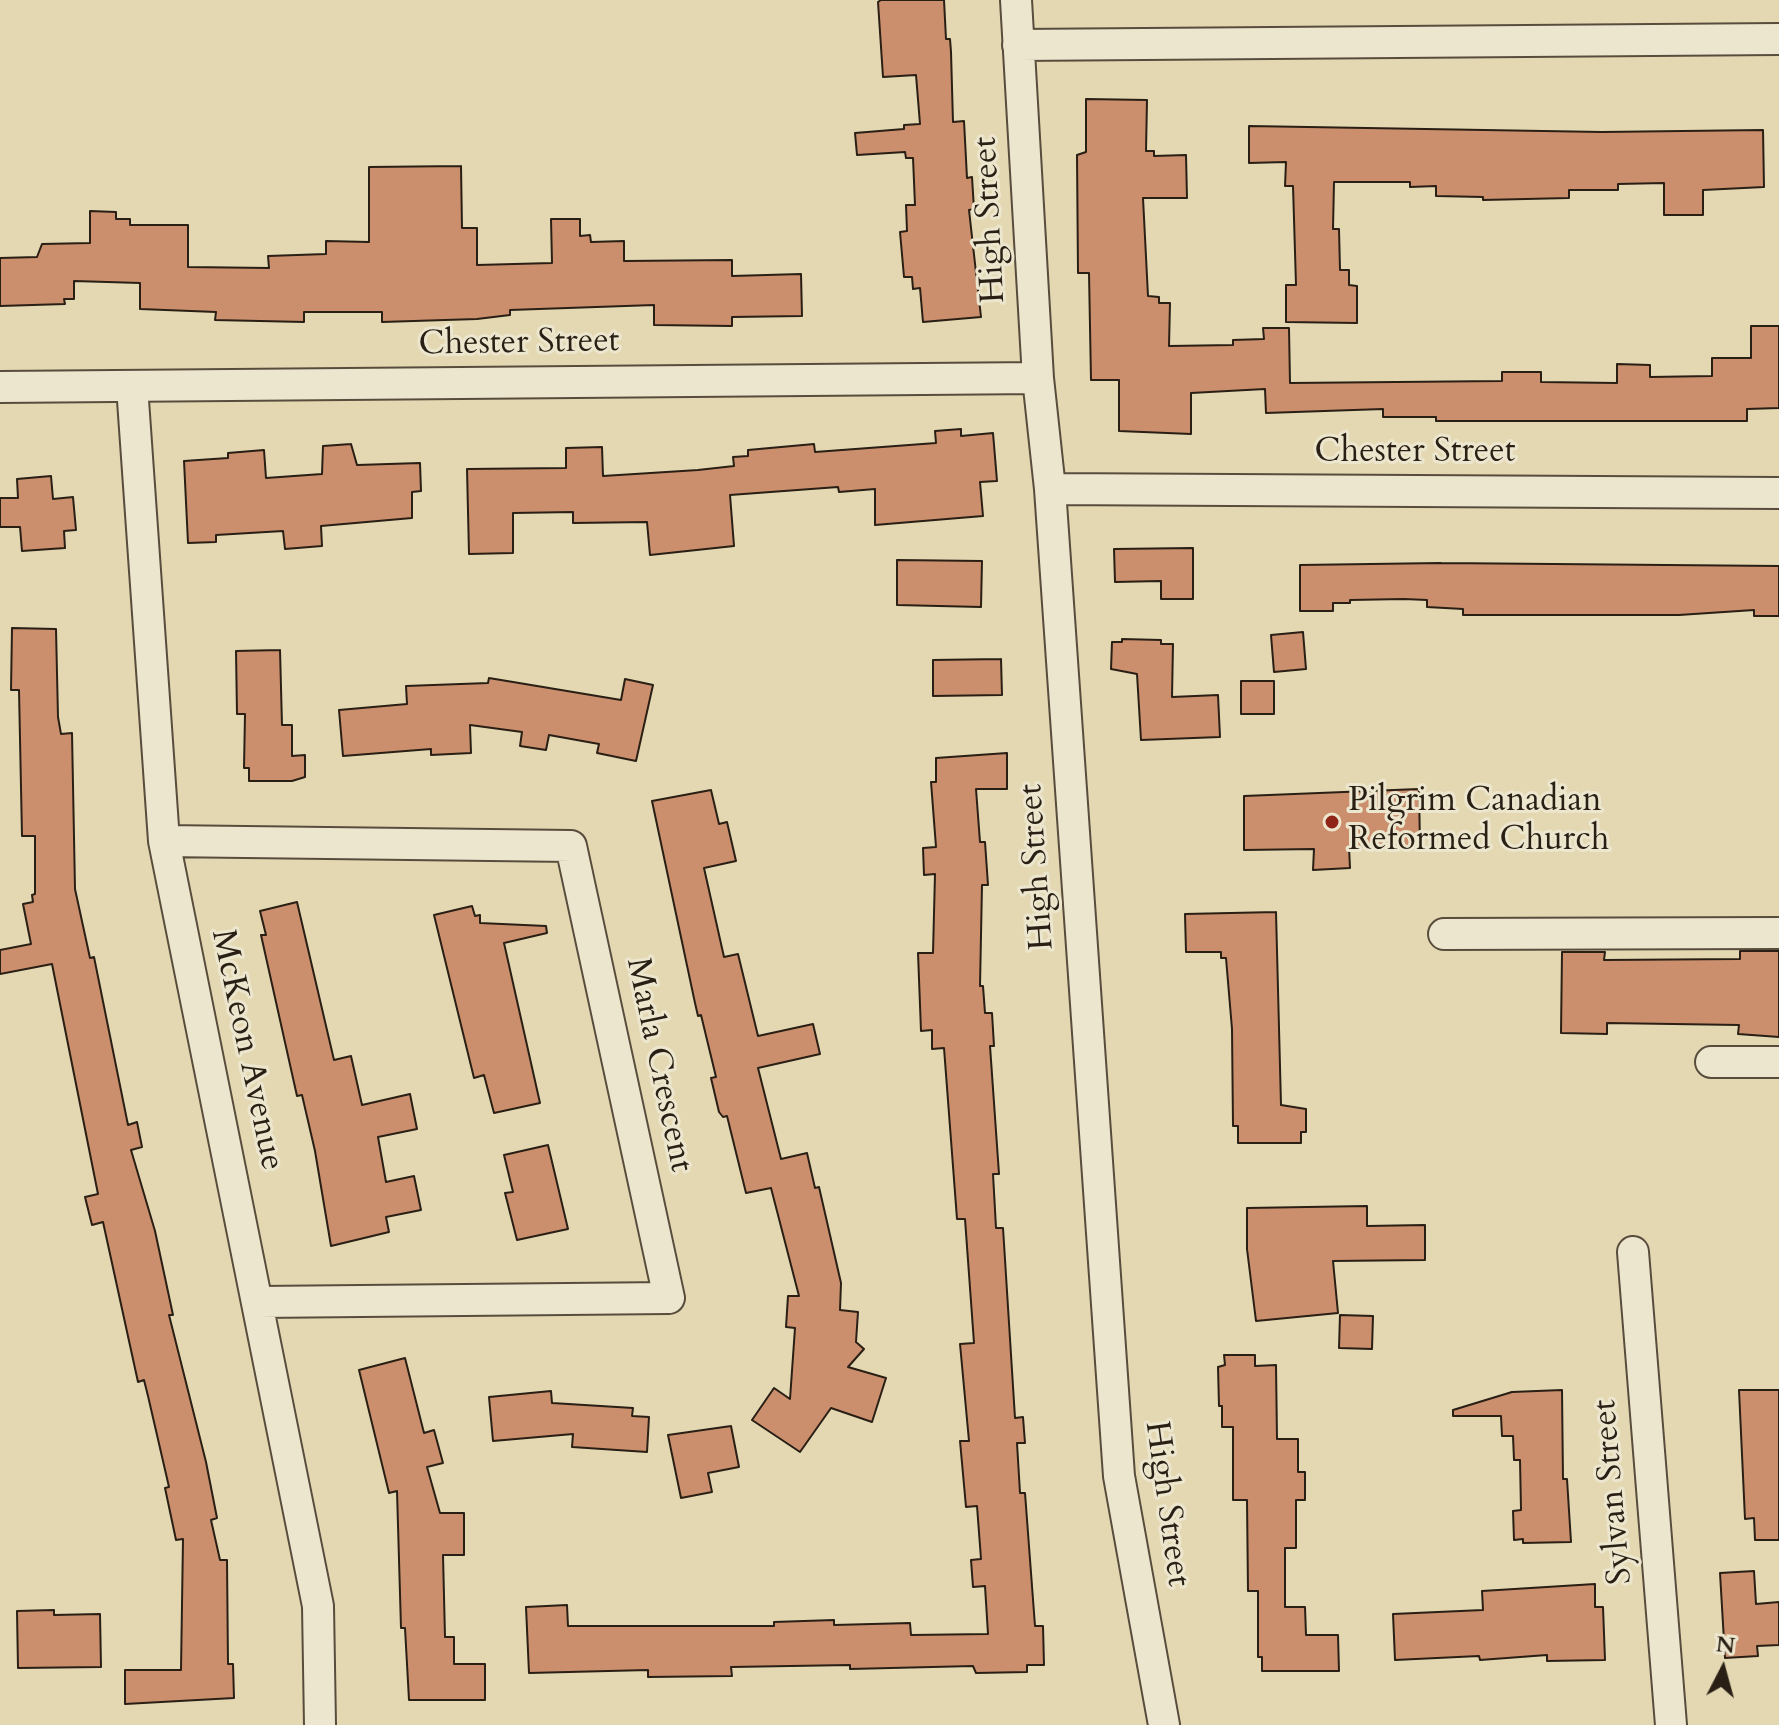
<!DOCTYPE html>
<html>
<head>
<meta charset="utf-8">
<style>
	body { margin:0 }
	#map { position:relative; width:1779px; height:1725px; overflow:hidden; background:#e4d8b3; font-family:Cardo,serif }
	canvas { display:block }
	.north { position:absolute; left:1683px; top:1629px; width:80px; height:80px; -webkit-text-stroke:6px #ede6ce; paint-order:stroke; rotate:6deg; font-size:22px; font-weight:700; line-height:32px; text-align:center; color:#291f14 }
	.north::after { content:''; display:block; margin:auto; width:28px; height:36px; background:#291f14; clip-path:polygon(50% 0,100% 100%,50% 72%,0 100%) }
</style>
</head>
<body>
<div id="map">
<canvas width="1779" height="1725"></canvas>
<div class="north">N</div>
</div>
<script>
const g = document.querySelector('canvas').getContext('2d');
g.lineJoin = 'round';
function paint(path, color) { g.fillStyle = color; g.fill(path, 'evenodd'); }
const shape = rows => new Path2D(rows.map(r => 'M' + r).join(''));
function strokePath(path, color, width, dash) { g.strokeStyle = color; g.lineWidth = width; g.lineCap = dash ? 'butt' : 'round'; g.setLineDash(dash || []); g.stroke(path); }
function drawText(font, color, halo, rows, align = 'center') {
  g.font = font + ' Cardo,serif'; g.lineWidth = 6; g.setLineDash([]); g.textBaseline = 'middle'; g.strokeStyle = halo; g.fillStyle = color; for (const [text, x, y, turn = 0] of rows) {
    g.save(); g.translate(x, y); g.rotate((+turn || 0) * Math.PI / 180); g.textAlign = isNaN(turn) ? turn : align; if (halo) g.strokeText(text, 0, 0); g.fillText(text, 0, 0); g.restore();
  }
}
const building = shape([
	[881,0,944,0,946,39,950,39,951,52,953,122,964,121,967,178,972,177,974,209,969,210,981,317,923,322,920,288,913,289,912,277,904,277,900,232,907,231,906,205,915,205,913,158,906,158,905,152,857,155,855,133,904,129,904,125,920,124,916,75,883,77,878,2,881,0],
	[1086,99,1147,100,1146,151,1154,151,1154,156,1186,155,1187,198,1143,198,1148,296,1159,297,1159,303,1170,303,1169,346,1233,345,1233,340,1264,339,1263,328,1289,328,1290,383,1502,381,1502,372,1541,372,1541,382,1617,383,1617,364,1650,365,1650,377,1712,376,1712,358,1751,358,1751,326,1779,326,1779,408,1747,409,1747,421,1436,421,1436,417,1383,417,1383,409,1266,413,1265,389,1191,393,1191,434,1119,431,1119,380,1091,380,1089,273,1078,273,1077,155,1086,152,1086,99],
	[1249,126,1602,132,1763,130,1764,187,1703,190,1703,215,1664,215,1664,183,1618,184,1618,190,1569,190,1569,198,1483,200,1483,197,1436,196,1436,186,1410,187,1410,182,1334,182,1333,229,1339,229,1340,270,1349,270,1349,285,1357,286,1357,323,1286,322,1286,285,1296,285,1293,186,1285,186,1286,162,1249,163,1249,126],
	[461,166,462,228,477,228,477,265,552,263,551,219,580,219,580,236,590,235,591,242,624,241,624,261,732,260,732,276,801,274,802,316,732,317,732,326,654,325,654,305,510,310,510,315,477,319,382,322,382,312,304,312,304,322,215,320,216,312,140,309,140,283,74,281,74,299,64,299,65,304,0,306,0,258,37,257,42,244,90,243,90,211,116,212,116,219,130,219,130,225,188,225,188,267,269,268,268,256,326,254,326,241,369,242,369,167,461,166],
	[961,429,961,436,993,433,997,481,980,482,983,516,875,525,875,489,839,492,838,487,730,495,734,546,650,555,647,522,573,523,573,512,513,513,513,553,469,554,467,469,566,468,566,448,602,447,603,476,698,470,734,466,733,457,748,456,748,450,814,444,815,452,936,443,935,431,961,429],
	[351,444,357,465,420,463,421,491,412,492,412,518,321,526,322,546,285,549,283,531,216,535,216,542,188,543,184,461,228,458,228,453,264,450,266,478,322,474,323,446,351,444],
	[51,476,53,499,73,497,76,530,64,531,65,548,22,551,20,527,0,527,0,498,18,498,17,479,51,476],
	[1193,548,1193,599,1161,599,1161,581,1115,582,1114,549,1193,548],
	[897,560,982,561,981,607,897,605,897,560],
	[1441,563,1779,566,1779,616,1754,616,1754,610,1679,615,1463,615,1463,609,1427,607,1427,600,1404,599,1350,600,1350,603,1333,603,1333,611,1300,611,1300,565,1441,563],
	[12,628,56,629,58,717,61,734,72,733,75,889,90,958,94,957,128,1125,137,1122,142,1147,131,1150,155,1231,173,1315,169,1315,206,1462,217,1518,211,1520,220,1560,227,1560,228,1664,233,1664,234,1698,125,1704,125,1670,181,1670,183,1539,176,1540,165,1488,169,1487,148,1396,144,1380,138,1382,103,1222,92,1225,85,1197,98,1194,52,964,0,974,0,950,31,944,23,904,33,902,32,895,35,894,35,836,22,836,19,690,11,690,12,628],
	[1303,632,1306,669,1274,672,1271,635,1303,632],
	[1122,639,1161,640,1161,644,1173,644,1172,697,1218,695,1220,737,1141,740,1137,674,1111,669,1112,642,1122,642,1122,639],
	[280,650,282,725,292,725,292,756,305,755,305,777,292,781,249,781,249,768,244,768,245,714,237,714,236,651,280,650],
	[1001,659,1002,695,933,696,933,660,1001,659],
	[489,678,621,700,625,679,653,685,636,761,597,753,599,744,549,735,546,750,520,746,522,732,470,725,471,753,431,755,431,749,343,756,339,710,407,704,406,686,488,683,489,678],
	[1241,681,1274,681,1274,714,1241,714,1241,681],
	[1007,753,1007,789,976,789,980,842,985,842,988,885,982,885,980,986,983,986,985,1013,992,1013,994,1046,990,1046,999,1174,993,1174,996,1228,1003,1228,1015,1418,1023,1417,1025,1443,1017,1443,1020,1493,1025,1493,1035,1626,1043,1626,1044,1665,1027,1665,1027,1672,976,1673,973,1666,850,1669,850,1665,731,1667,732,1676,648,1677,648,1670,529,1673,526,1607,567,1605,568,1626,774,1626,774,1622,834,1620,834,1625,910,1623,911,1635,988,1634,985,1586,973,1587,971,1560,981,1559,977,1506,966,1507,960,1441,969,1441,960,1344,974,1343,965,1219,957,1219,944,1048,932,1049,932,1030,921,1031,918,953,933,953,935,874,924,875,923,848,936,847,931,782,936,782,936,758,1007,753],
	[1419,789,1420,847,1349,847,1350,868,1313,870,1314,849,1244,850,1244,796,1419,789],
	[711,790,719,824,727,822,736,861,704,868,724,957,738,954,758,1036,813,1024,820,1054,758,1068,781,1159,807,1153,815,1188,819,1187,841,1283,840,1310,858,1312,856,1342,864,1349,848,1367,886,1378,872,1422,831,1408,800,1452,752,1420,774,1388,790,1399,795,1328,786,1327,788,1296,799,1296,771,1188,746,1193,727,1116,723,1117,719,1112,711,1078,716,1077,701,1015,698,1016,695,1003,652,801,711,790],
	[297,902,334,1060,351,1056,362,1105,410,1094,417,1129,378,1137,386,1182,414,1176,421,1210,386,1217,389,1232,331,1246,315,1151,302,1095,297,1096,261,935,266,935,260,911,297,902],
	[472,906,475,916,480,915,480,923,546,926,547,933,504,943,540,1103,494,1113,484,1075,474,1078,434,915,472,906],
	[1276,912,1281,1105,1306,1109,1306,1132,1301,1132,1301,1143,1238,1143,1238,1126,1233,1126,1232,1029,1226,958,1221,958,1221,952,1186,952,1185,914,1276,912],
	[1740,951,1779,951,1779,1037,1738,1034,1739,1025,1607,1023,1607,1034,1561,1033,1562,952,1605,952,1604,960,1740,959,1740,951],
	[548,1145,568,1229,517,1240,505,1193,513,1192,504,1155,548,1145],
	[1367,1206,1367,1226,1425,1225,1425,1260,1333,1261,1338,1313,1256,1321,1247,1249,1247,1208,1367,1206],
	[1340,1315,1373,1316,1372,1349,1339,1348,1340,1315],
	[1224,1355,1255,1355,1255,1366,1276,1365,1277,1439,1298,1439,1298,1472,1305,1472,1305,1500,1296,1500,1296,1548,1285,1548,1285,1607,1305,1607,1306,1635,1338,1635,1339,1671,1262,1671,1262,1657,1258,1657,1258,1591,1248,1591,1247,1500,1233,1500,1233,1427,1222,1427,1222,1406,1219,1406,1218,1367,1225,1365,1224,1355],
	[405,1358,424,1433,434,1430,443,1463,427,1467,440,1513,464,1513,464,1555,443,1555,445,1637,454,1637,454,1664,485,1664,485,1700,409,1700,405,1628,401,1628,397,1491,389,1493,359,1370,405,1358],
	[1562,1390,1563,1479,1567,1479,1571,1542,1523,1543,1523,1539,1514,1540,1513,1511,1521,1510,1520,1460,1514,1460,1513,1436,1502,1436,1501,1416,1453,1416,1453,1410,1512,1392,1562,1390],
	[1739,1390,1779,1390,1779,1540,1755,1540,1754,1518,1745,1519,1739,1390],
	[551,1391,552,1403,633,1408,632,1416,649,1417,647,1452,572,1447,573,1434,493,1441,489,1397,551,1391],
	[731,1426,739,1467,708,1473,712,1492,681,1498,668,1435,731,1426],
	[1754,1571,1756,1604,1779,1602,1779,1645,1757,1646,1758,1656,1725,1658,1720,1573,1754,1571],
	[1595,1584,1595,1607,1603,1607,1605,1660,1547,1661,1547,1655,1480,1660,1479,1656,1395,1660,1393,1614,1483,1610,1482,1591,1595,1584],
	[54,1610,54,1615,100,1614,101,1667,18,1668,17,1611,54,1610]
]);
paint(building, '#cb8f6d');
strokePath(building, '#291f14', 2);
const minor = shape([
	[1016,0,1038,378,1050,489,1119,1476,1164,1725],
	[1018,45,1779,39],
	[132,386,164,841,318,1606,320,1725],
	[0,387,1038,378],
	[1050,489,1779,493],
	[164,841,571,846,669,1298,259,1302],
	[1444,934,1779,933],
	[1711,1062,1779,1062],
	[1633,1252,1671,1725]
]);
strokePath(minor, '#584d3c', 34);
strokePath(minor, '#ede6ce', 30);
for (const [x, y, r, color] of [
	[1332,822,8,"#8f2418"]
]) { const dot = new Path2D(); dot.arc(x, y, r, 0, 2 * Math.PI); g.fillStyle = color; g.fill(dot); strokePath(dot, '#ede6ce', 3); }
drawText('34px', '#291f14', '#ede6ce', [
	["High Street",991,220,-93],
	["Chester Street",519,344,-1],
	["Chester Street",1415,453],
	["High Street",1038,867,-94],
	["McKeon Avenue",246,1050,78],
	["Marla Crescent",658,1065,78],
	["Sylvan Street",1614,1492,-95],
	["High Street",1166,1504,82]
]);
drawText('34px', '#291f14', '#ede6ce', [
	["Pilgrim Canadian",1348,802],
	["Reformed Church",1348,841]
], 'left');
</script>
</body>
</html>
